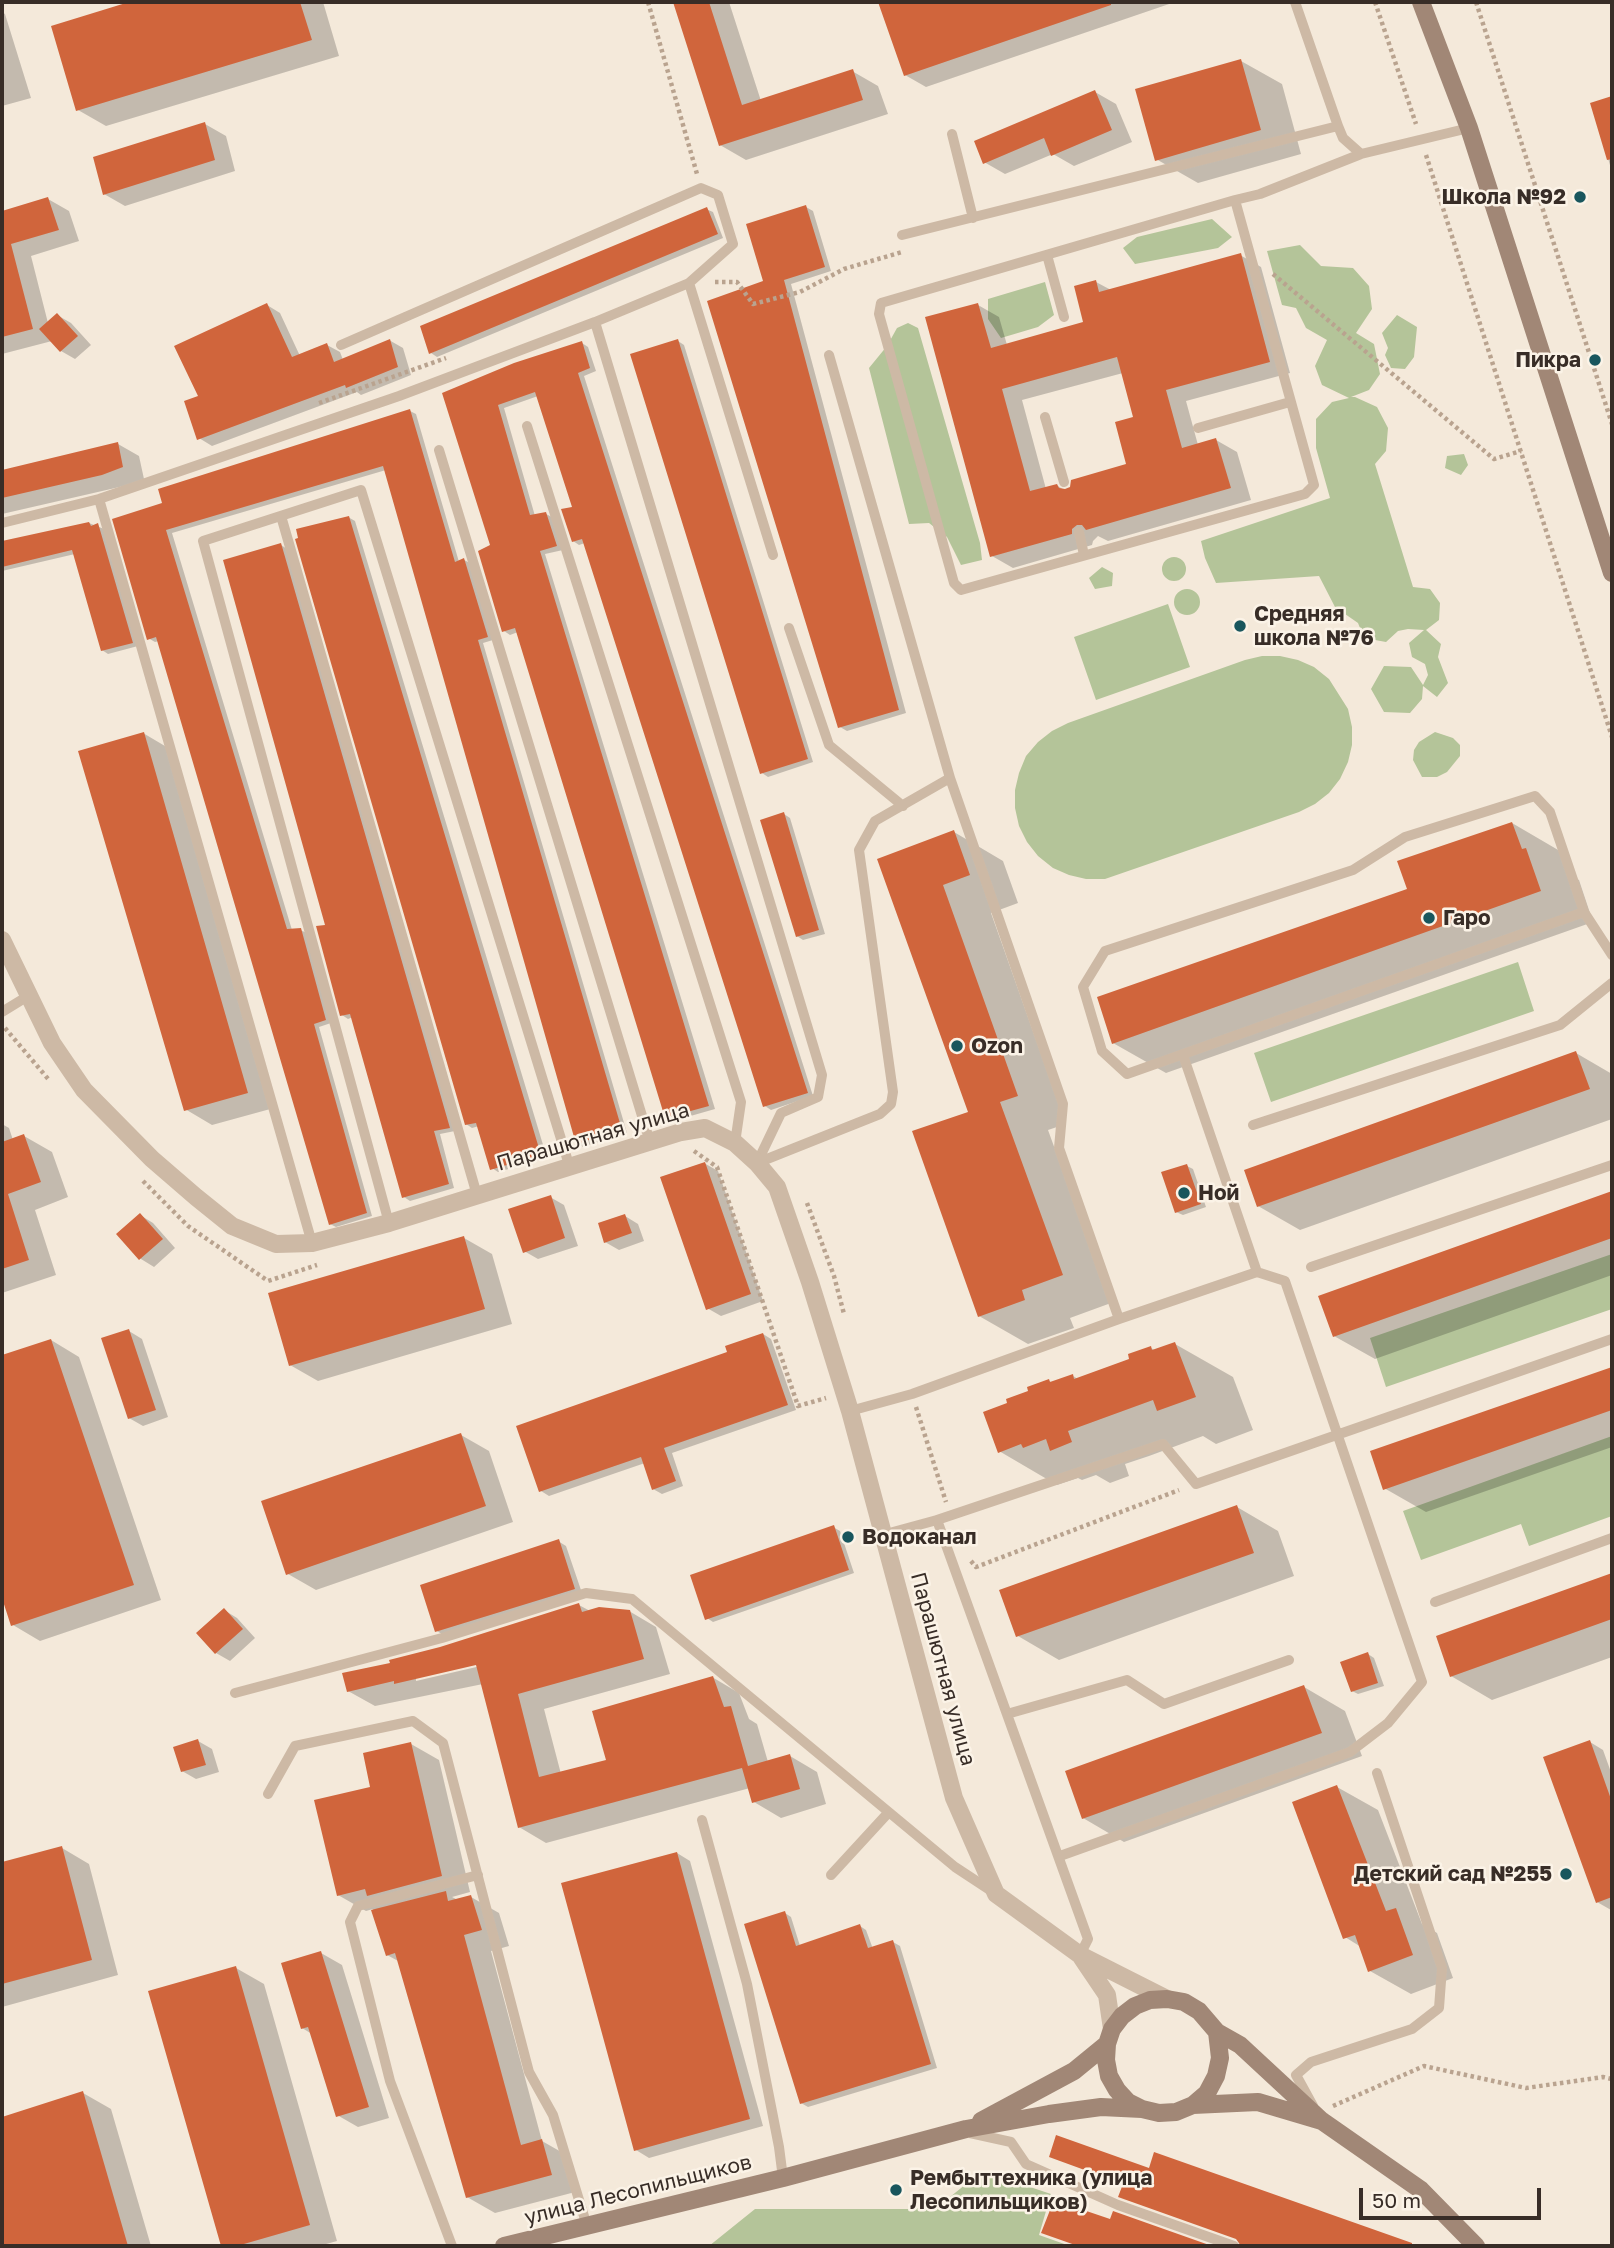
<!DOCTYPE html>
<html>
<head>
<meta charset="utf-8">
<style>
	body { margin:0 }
	#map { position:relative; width:1614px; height:2248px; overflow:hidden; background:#f4e9da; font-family:"Golos Text",sans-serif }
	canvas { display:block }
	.frame { position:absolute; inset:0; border:4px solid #382d27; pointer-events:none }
	.scale { position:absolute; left:1359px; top:2188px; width:182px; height:32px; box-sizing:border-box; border:4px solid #382d27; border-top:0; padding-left:9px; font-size:21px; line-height:24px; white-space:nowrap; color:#382d27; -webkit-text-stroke:5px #fbf3e7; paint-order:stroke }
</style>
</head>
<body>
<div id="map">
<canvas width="1614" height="2248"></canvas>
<div class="frame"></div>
<div class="scale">50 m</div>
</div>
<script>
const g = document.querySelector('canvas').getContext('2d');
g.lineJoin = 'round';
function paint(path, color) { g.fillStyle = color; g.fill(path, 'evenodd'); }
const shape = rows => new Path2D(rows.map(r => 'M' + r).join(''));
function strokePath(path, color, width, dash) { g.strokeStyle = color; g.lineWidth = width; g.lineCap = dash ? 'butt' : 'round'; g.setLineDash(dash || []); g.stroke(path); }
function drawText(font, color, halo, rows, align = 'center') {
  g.font = font + ' "Golos Text",sans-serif'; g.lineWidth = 5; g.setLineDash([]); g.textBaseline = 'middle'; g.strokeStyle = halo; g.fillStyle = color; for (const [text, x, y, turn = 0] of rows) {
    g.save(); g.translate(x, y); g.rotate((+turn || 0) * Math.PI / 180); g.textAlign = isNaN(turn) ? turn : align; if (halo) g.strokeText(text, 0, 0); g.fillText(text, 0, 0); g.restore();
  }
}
paint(shape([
	[1212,219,1232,237,1218,248,1135,264,1123,248,1137,237],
	[1300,245,1321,266,1353,268,1369,286,1372,309,1356,333,1374,344,1380,374,1369,390,1351,397,1355,397,1377,407,1388,428,1386,451,1375,464,1413,587,1430,589,1440,603,1439,620,1426,630,1441,644,1438,657,1448,683,1437,697,1423,686,1422,699,1410,713,1384,712,1371,689,1384,666,1411,667,1423,685,1428,675,1425,664,1412,657,1409,643,1424,630,1408,629,1398,631,1386,642,1364,638,1358,623,1335,607,1319,576,1216,583,1205,558,1201,541,1330,498,1316,448,1316,419,1332,402,1349,398,1322,385,1315,366,1327,340,1306,328,1296,308,1282,305,1267,251],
	[1045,282,1054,315,1038,327,1001,338,988,319,988,299],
	[1397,315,1417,327,1414,357,1405,369,1391,368,1385,355,1388,348,1382,333],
	[908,323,918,328,980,543,982,560,961,565,947,537,929,523,909,524,869,368,887,346,897,328],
	[1464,454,1468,465,1461,475,1445,468,1447,456],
	'1162 569a12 12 0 1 1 24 0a12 12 0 1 1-24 0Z',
	[1102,567,1113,573,1112,586,1095,589,1089,578],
	'1174 602a13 13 0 1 1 26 0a13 13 0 1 1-26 0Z',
	[1168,604,1190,667,1096,700,1074,637],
	[1262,656,1280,656,1298,660,1314,667,1329,679,1348,709,1352,727,1352,745,1348,762,1340,779,1329,793,1315,804,1299,812,1105,879,1086,879,1069,875,1053,868,1038,856,1027,842,1019,826,1015,808,1015,790,1019,773,1026,756,1038,742,1052,731,1068,723,1245,660],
	[1435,732,1453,738,1460,745,1460,756,1447,772,1437,777,1422,777,1413,760,1414,750,1419,742],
	[1518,962,1534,1011,1271,1102,1254,1053],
	[1612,1254,1612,1309,1386,1387,1370,1338],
	[1612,1436,1612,1516,1529,1546,1521,1524,1421,1560,1403,1511],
	[982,2171,1051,2194,1039,2235,1070,2246,709,2246,755,2209,910,2209,950,2197]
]), '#b4c499');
paint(shape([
	[135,2,323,2,339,56,106,126,78,110,53,27],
	[675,2,729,2,761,101,852,71,878,86,888,114,746,160,720,145],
	[880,2,1175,2,926,87,905,75],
	[2,12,5,14,31,98,2,106],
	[1241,61,1282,84,1301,154,1198,183,1156,159],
	[1095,92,1116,104,1132,142,1074,166,1053,154,1005,174,984,162],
	[1612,98,1612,172,1592,104],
	[205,124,226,136,235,171,125,206,104,194],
	[48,199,69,211,79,241,31,256,48,323,57,315,71,323,91,345,75,359,61,351,52,341,2,354,2,213],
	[806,207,813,211,831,271,791,284,906,713,847,731,840,727,765,283],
	[706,209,713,212,723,238,437,357,431,353],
	[1240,255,1261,267,1290,373,1186,401,1198,445,1216,440,1237,452,1251,500,1108,541,1098,536,1093,541,1092,545,1013,568,992,556,978,305,999,317,1007,345,1085,324,1096,282,1111,290],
	[1123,373,1136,418,1128,465,1066,491,1056,485,1046,489,1022,400],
	[267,305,280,313,300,356,327,345,340,352,343,360,389,340,403,348,411,375,361,395,357,392,212,446,199,438,200,397],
	[678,341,684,345,813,762,768,777,762,773],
	[582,343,588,347,596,371,584,376,813,1096,771,1110,765,1106,585,543,579,545,573,541,574,509,538,396,504,408,535,516,546,514,552,517,563,550,545,554,715,1109,673,1121,667,1117,518,632,510,635,504,631,492,546,444,394],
	[410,411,416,414,459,562,464,560,470,563,493,640,483,643,627,1133,583,1147,577,1143,386,470,172,533,292,930,300,930,307,933,331,1023,319,1027,372,1216,336,1227,330,1224,159,641,155,642,148,638,164,504],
	[118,444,139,456,144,479,124,486,2,514,2,471],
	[348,517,355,521,547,1158,498,1172,492,1168,479,1126,472,1128,466,1124],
	[89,523,104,529,138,646,108,654,102,650,75,554,2,571,2,543],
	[281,545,287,549,455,1131,440,1134,454,1188,410,1201,404,1197,353,1017,348,1019,342,1015,328,927],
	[143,733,170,749,274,1108,212,1125,185,1109],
	[784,814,790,818,825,934,803,940,797,936],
	[1512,823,1565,854,1573,877,1579,880,1593,922,1166,1073,1113,1043,1409,890],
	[954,832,1003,861,1018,903,991,913,1066,1124,1048,1130,1111,1303,1070,1318,1074,1328,1028,1344,979,1316,970,1113,879,860],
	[1576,1053,1612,1074,1612,1119,1300,1230,1258,1206],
	[2,1124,9,1128,13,1140,24,1136,52,1152,68,1197,35,1210,56,1275,2,1293],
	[704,1163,718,1171,763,1301,721,1316,707,1308],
	[1187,1166,1193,1169,1206,1207,1183,1215,1176,1212],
	[1612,1193,1612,1275,1375,1359,1334,1336,1320,1297],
	[550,1197,564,1205,578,1246,538,1259,524,1251],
	[140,1215,153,1223,175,1248,154,1267,141,1259,119,1234],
	[625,1216,638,1224,644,1241,619,1250,605,1242],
	[464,1238,492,1254,512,1324,318,1381,290,1365],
	[129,1331,142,1339,168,1417,143,1426,129,1418],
	[763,1334,771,1339,796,1410,672,1453,683,1486,662,1494,653,1489,645,1463,549,1496,541,1491,730,1353],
	[51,1340,79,1357,161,1600,40,1641,13,1625,2,1593,2,1357],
	[1175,1344,1233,1377,1253,1430,1216,1444,1203,1436,1149,1456,1125,1464,1129,1476,1110,1483,1096,1475,1082,1480,1078,1478,1057,1485,999,1451,1010,1404,1049,1381,1053,1383,1073,1376,1078,1379,1132,1360,1151,1348,1156,1351],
	[1612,1369,1612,1447,1426,1512,1384,1488,1372,1452],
	[461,1435,489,1451,513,1522,316,1590,288,1574],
	[1237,1507,1278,1531,1294,1576,1059,1660,1018,1636],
	[833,1527,840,1531,854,1573,713,1622,707,1618],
	[558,1541,566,1546,582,1593,445,1636,437,1631],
	[1612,1574,1612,1657,1492,1700,1451,1676,1438,1637],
	[579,1605,590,1611,629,1611,656,1627,670,1674,544,1709,561,1774,608,1761,712,1677,739,1693,749,1719,757,1724,768,1762,790,1756,817,1772,826,1804,781,1818,754,1802,750,1788,546,1843,519,1827,483,1684,375,1706,348,1691,392,1664],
	[484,1661,485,1665,416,1681,416,1677],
	[224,1610,237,1618,255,1638,230,1661,216,1653,199,1633],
	[1368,1654,1374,1658,1384,1686,1358,1694,1352,1691],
	[1304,1687,1345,1711,1362,1756,1124,1842,1083,1818],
	[198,1741,212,1749,219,1772,196,1779,182,1771],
	[1590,1742,1603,1750,1612,1775,1611,1910,1597,1902],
	[411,1744,439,1760,470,1892,452,1897,458,1900,471,1897,499,1913,509,1946,491,1951,542,2141,570,2157,579,2191,495,2213,467,2197,400,1962,387,1955,373,1909,366,1911,338,1895,372,1788],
	[1337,1787,1378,1810,1422,1924,1437,1933,1453,1978,1411,1994,1370,1971,1361,1947,1345,1937],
	[62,1848,89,1864,118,1975,2,2007,2,1864],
	[677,1853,690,1861,763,2126,649,2158,636,2150],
	[785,1913,791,1917,800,1946,860,1926,866,1930,873,1949,893,1942,900,1946,937,2068,808,2107,801,2103],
	[321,1953,342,1965,389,2118,358,2127,337,2115,312,2034,302,2028],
	[236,1968,264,1984,337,2241,319,2246,223,2246,150,1992],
	[83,2093,111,2109,151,2246,2,2246,2,2119],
	[1155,2154,1415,2246,1243,2246,1242,2241,1124,2184,1051,2157,1150,2170],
	[1114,2213,1207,2246,1079,2246,1044,2233,1111,2222]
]), '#0003');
paint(shape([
	[129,2,300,2,312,40,76,111,51,26],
	[673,2,709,2,742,105,853,69,863,100,719,146],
	[878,2,1111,2,1111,5,904,76],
	[1241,59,1261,130,1155,161,1135,89],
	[1095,90,1112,130,1051,156,1044,138,983,164,974,141],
	[1612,96,1612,159,1607,160,1590,103],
	[205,122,215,160,103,195,93,157],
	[48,197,59,230,11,244,33,329,2,337,2,211],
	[806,205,825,267,784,280,899,710,838,728,707,301,763,281,746,224],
	[707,207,718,234,429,354,420,326],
	[1241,253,1270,362,1166,390,1182,448,1216,438,1231,488,1086,530,1082,525,1077,525,1072,529,1072,534,990,557,925,317,978,303,991,348,1083,322,1074,286,1096,280,1099,292],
	[1117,357,1133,417,1115,422,1126,464,1071,480,1070,487,1065,489,1059,488,1057,484,1030,491,1002,389],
	[267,303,292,357,327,343,334,362,390,339,398,367,346,388,345,385,197,440,184,401,198,396,174,346],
	[57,313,78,336,60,352,39,329],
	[678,339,808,759,760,774,630,354],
	[582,341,590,368,578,373,808,1093,763,1107,582,539,572,542,561,509,572,507,535,392,498,405,530,515,546,512,557,546,540,551,709,1106,665,1118,515,628,502,632,478,551,490,545,442,393,514,363],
	[410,409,455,562,464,558,488,637,478,640,622,1130,576,1144,383,466,166,530,287,929,301,928,326,1020,314,1024,367,1213,329,1225,156,637,147,640,112,519,162,503,158,489],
	[118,442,123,467,102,475,2,498,2,470],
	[349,516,541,1155,490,1170,476,1123,465,1125,295,539,298,538,296,529],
	[89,522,91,526,98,523,133,643,101,651,72,550,2,567,2,541],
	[281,543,450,1128,434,1131,449,1184,402,1198,350,1014,340,1016,316,926,325,925,223,560],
	[144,732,248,1093,184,1111,78,751],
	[784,812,819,930,796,937,760,820],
	[1512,822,1522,849,1526,848,1541,891,1112,1044,1097,997,1407,889,1397,861],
	[954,830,970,875,943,885,1018,1096,1000,1102,1063,1275,1022,1290,1025,1300,978,1317,912,1131,968,1112,877,859],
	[1576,1051,1590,1089,1257,1207,1244,1170],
	[24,1134,41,1182,8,1194,29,1260,2,1269,2,1142],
	[705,1162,751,1294,706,1310,660,1177],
	[1187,1164,1201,1204,1175,1213,1161,1172],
	[1612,1191,1612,1238,1333,1337,1318,1296],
	[551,1195,565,1238,523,1253,508,1209],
	[140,1213,163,1239,139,1260,116,1234],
	[625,1214,632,1233,604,1243,598,1223],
	[464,1236,485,1309,289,1366,268,1293],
	[129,1329,156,1410,128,1419,101,1338],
	[763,1333,788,1405,664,1448,676,1481,652,1490,641,1457,539,1492,516,1426,727,1352,725,1346],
	[51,1339,134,1585,11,1626,2,1598,2,1355],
	[1175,1342,1196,1397,1157,1411,1153,1400,1090,1423,1068,1431,1072,1442,1050,1451,1046,1439,1023,1448,1021,1444,998,1453,983,1412,1007,1403,1006,1399,1028,1391,1027,1387,1049,1379,1050,1382,1073,1374,1074,1379,1129,1359,1128,1354,1151,1346,1152,1350],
	[1612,1367,1612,1410,1383,1490,1370,1451],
	[461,1433,486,1506,286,1575,261,1501],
	[1237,1505,1254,1553,1016,1637,999,1590],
	[834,1525,849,1570,705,1620,690,1575],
	[559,1539,575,1589,435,1632,420,1585],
	[1612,1573,1612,1619,1450,1677,1436,1636],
	[579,1603,582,1612,599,1607,630,1610,644,1659,518,1694,539,1777,606,1760,592,1711,713,1676,724,1707,731,1706,748,1766,790,1754,800,1789,752,1803,742,1768,518,1828,476,1665,394,1684,394,1681,347,1692,342,1673,390,1663,389,1660,440,1647],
	[224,1608,243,1629,215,1654,196,1633],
	[1368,1652,1378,1683,1351,1692,1340,1662],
	[1304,1685,1322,1733,1082,1819,1065,1771],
	[198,1739,206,1765,181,1772,173,1747],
	[1590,1740,1612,1802,1612,1897,1596,1903,1543,1757],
	[411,1742,442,1876,367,1896,365,1889,337,1896,314,1800,370,1787,363,1753],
	[1337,1785,1386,1911,1396,1908,1413,1955,1368,1972,1355,1935,1343,1939,1292,1802],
	[62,1846,92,1960,2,1984,2,1862],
	[677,1852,750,2119,634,2151,561,1883],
	[446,1891,448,1901,471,1895,482,1930,464,1935,521,2145,542,2139,552,2175,466,2198,395,1953,386,1956,371,1910],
	[785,1911,796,1946,860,1924,868,1948,893,1940,931,2064,800,2104,744,1924],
	[321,1951,369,2107,336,2117,308,2027,301,2029,281,1963],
	[236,1966,310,2225,237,2246,221,2246,148,1991],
	[83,2091,128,2246,2,2246,2,2117],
	[1056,2135,1149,2168,1154,2152,1412,2243,1412,2246,1241,2246,1236,2239,1118,2197,1123,2184,1049,2157],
	[1054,2200,1110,2219,1113,2211,1212,2246,1078,2246,1041,2233]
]), '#d0653c');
strokePath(shape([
	[648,2,697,174],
	[1375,2,1416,124],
	[1476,2,1612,424],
	[1426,155,1612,737],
	[1273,274,1494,459,1521,451],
	[715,282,737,282,753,304,800,292,844,269,902,252],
	[319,403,446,358],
	[5,1028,49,1080],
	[694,1151,717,1167,798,1406,826,1398],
	[143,1181,188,1226,268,1281,317,1265],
	[807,1203,834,1276,844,1314],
	[916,1407,946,1502],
	[971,1561,976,1567,1179,1490],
	[1333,2106,1424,2066,1526,2088,1603,2077,1612,2079]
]), '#b9a38f', 4.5, [3.5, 3.5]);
strokePath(shape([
	[1295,2,1338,126],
	[952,134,973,218],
	[1235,200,1314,485,1305,494,961,590,954,583,879,314,881,303,1235,200,1260,194,1361,154],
	[902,235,1338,126,1343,138,1361,154,1469,128],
	[1047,255,1064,317],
	[689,283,773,555],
	[595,322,822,1075,818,1097,781,1113,757,1163],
	[829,355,950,778,1063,1104,1059,1148,1119,1319],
	[1045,417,1064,482],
	[527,426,741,1102,735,1143],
	[1198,428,1290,402],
	[439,450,650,1142],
	[99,499,312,1243],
	[281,516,477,1195],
	[2,523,99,499,399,396,595,322,689,283,733,244,718,195,701,188,341,345],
	[1079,532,1084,555],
	[789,628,829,745,903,806],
	[1584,912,1127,1074,1102,1051,1083,987,1105,951,1353,870,1405,837,1535,796,1550,812,1584,912,1612,955],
	[2,1012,28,996],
	[1183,1055,1257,1272],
	[1253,1125,1560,1025,1612,983],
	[757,1163,880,1114,891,1104,893,1092,859,850,875,821,950,778],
	[389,1223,203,541,361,490,570,1168],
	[1311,1267,1612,1165],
	[850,1411,912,1394,1119,1319,1257,1272,1285,1281,1422,1682,1388,1723,1350,1752,1060,1856],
	[937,1520,1088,1939,1080,1955],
	[882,1535,937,1520,1163,1444,1196,1484,1612,1339],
	[1435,1602,1612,1538],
	[235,1693,442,1638,586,1593,632,1599,955,1867,993,1892],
	[1007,1714,1127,1680,1164,1704,1289,1660],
	[268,1794,295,1746,413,1721,443,1743,529,2072,553,2115,587,2226],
	[702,1820,747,1984,779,2147,783,2178],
	[831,1875,888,1813],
	[1313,2106,1296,2075,1311,2062,1412,2029,1439,2008,1442,1968,1377,1773],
	[970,2133,1011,2142,1026,2164,1118,2205,1234,2246],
	[452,2246,390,2081,350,1922,358,1906,478,1875]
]), '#cdb9a5', 10);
strokePath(shape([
	[2,940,52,1043,84,1090,152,1159,196,1197,232,1226,276,1244,312,1243,389,1223,681,1132,705,1128,735,1143,757,1163,777,1187,810,1282,850,1411,954,1798,996,1894,1080,1955,1167,1999],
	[1082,1958,1107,1995,1112,2029]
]), '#cdb9a5', 18);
strokePath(shape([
	[1421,2,1469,128,1612,573],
	[1193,2105,1207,2093,1216,2076,1220,2058,1217,2032],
	[1142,2109,1128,2102,1117,2090,1109,2076,1106,2060,1107,2044,1112,2029,1122,2016,1135,2006,1150,2000,1167,1999,1184,2002,1199,2011,1217,2032,1240,2045,1322,2121,1421,2190,1476,2246],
	[981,2121,1074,2071,1107,2044],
	[504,2246,783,2178,966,2129,1049,2114,1101,2107,1142,2109,1159,2113,1176,2112,1193,2105,1258,2102,1322,2121]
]), '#a18776', 18);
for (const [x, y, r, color] of [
	[1580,197,7,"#19565d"],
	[1595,360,7,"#19565d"],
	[1240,626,7,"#19565d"],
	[1429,918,7,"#19565d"],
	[957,1046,7,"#19565d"],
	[1184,1193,7,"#19565d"],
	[848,1537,7,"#19565d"],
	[1566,1874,7,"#19565d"],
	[896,2190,7,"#19565d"]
]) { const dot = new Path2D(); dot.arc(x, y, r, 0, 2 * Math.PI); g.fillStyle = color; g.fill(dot); strokePath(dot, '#fbf3e7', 2.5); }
drawText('bold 21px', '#382d27', '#fbf3e7', [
	["Школа №92",1566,197,"right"],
	["Пикра",1581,360,"right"],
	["Средняя",1254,614],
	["школа №76",1254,638],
	["Гаро",1443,918],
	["Ozon",971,1046],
	["Ной",1198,1193],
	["Водоканал",862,1537],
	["Детский сад №255",1552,1874,"right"],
	["Рембыттехника (улица",910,2178],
	["Лесопильщиков)",910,2202]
], 'left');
drawText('21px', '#382d27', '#fbf3e7', [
	["Парашютная улица",593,1137,-16],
	["Парашютная улица",943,1669,75],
	["улица Лесопильщиков",638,2190,-14]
]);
</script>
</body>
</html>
